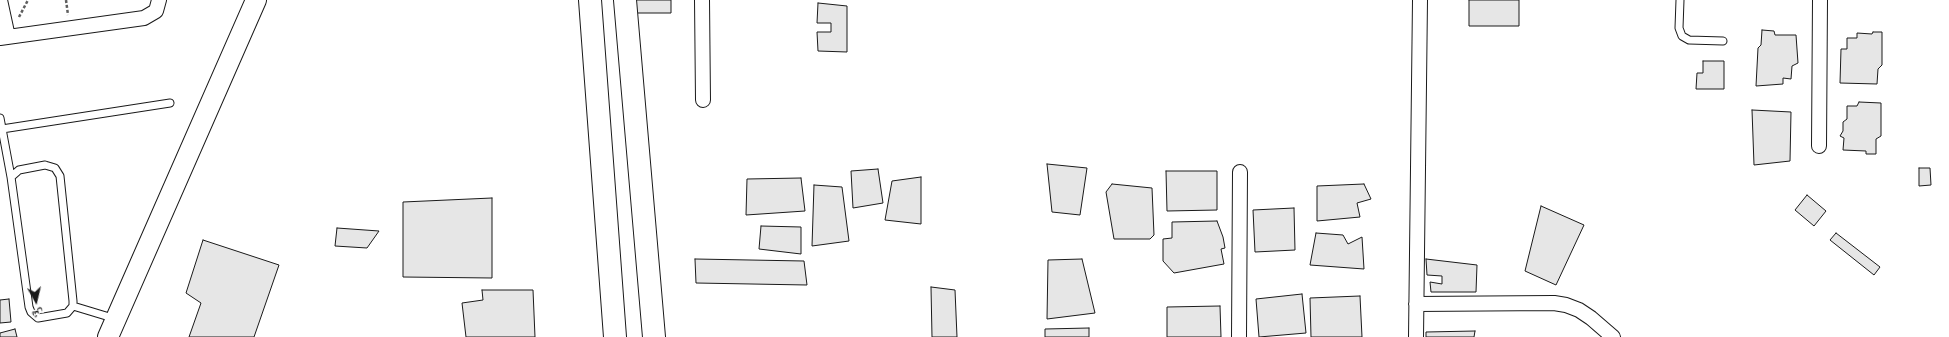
<!DOCTYPE html>
<html>
<head>
<meta charset="utf-8">
<style>
	body { margin:0 }
	#map { position:relative; width:1949px; height:337px; overflow:hidden; background:#fff; font-family:Georgia,"Noto Naskh Arabic",serif }
	canvas { display:block }
	.north { position:absolute; left:16px; top:281px; width:40px; height:40px; -webkit-text-stroke:3px #fff; paint-order:stroke; rotate:172deg; font-size:11px; font-weight:700; line-height:16px; text-align:center; color:#1a1a1a }
	.north::after { content:''; display:block; margin:auto; width:14px; height:18px; background:#1a1a1a; clip-path:polygon(50% 0,100% 100%,50% 72%,0 100%) }
</style>
</head>
<body>
<div id="map">
<canvas width="1949" height="337"></canvas>
<div class="north">ش</div>
</div>
<script>
const g = document.querySelector('canvas').getContext('2d');
g.lineJoin = 'round';
function paint(path, color) { g.fillStyle = color; g.fill(path, 'evenodd'); }
const shape = rows => new Path2D(rows.map(r => 'M' + r).join(''));
function strokePath(path, color, width, dash) { g.strokeStyle = color; g.lineWidth = width; g.lineCap = dash ? 'butt' : 'round'; g.setLineDash(dash || []); g.stroke(path); }
const building = shape([
	[634,0,671,0,671,13,635,13,634,0],
	[1469,0,1519,0,1519,26,1469,26,1469,0],
	[818,3,847,6,847,52,818,51,817,32,831,32,831,23,817,23,818,3],
	[1762,30,1774,31,1775,35,1796,35,1798,63,1792,66,1791,79,1783,78,1783,84,1756,86,1758,48,1761,45,1762,30],
	[1873,32,1882,32,1882,65,1878,69,1877,84,1840,83,1841,49,1847,49,1847,38,1857,38,1857,33,1872,34,1873,32],
	[1703,61,1724,61,1724,89,1696,89,1697,73,1703,73,1703,61],
	[1859,102,1881,103,1881,136,1876,139,1876,154,1866,154,1866,151,1843,150,1844,138,1840,136,1843,131,1843,122,1847,119,1847,106,1857,106,1859,102],
	[1752,110,1791,112,1790,161,1754,165,1752,110],
	[1047,164,1087,168,1080,215,1052,212,1047,164],
	[1919,168,1930,168,1931,185,1919,186,1919,168],
	[878,169,883,203,853,208,851,171,878,169],
	[1166,171,1217,171,1217,210,1167,211,1166,171],
	[921,177,921,224,885,220,892,181,921,177],
	[801,178,805,211,746,215,747,179,801,178],
	[1112,184,1152,188,1154,235,1150,239,1114,239,1106,192,1112,184],
	[1364,184,1371,199,1357,203,1360,217,1317,221,1317,186,1364,184],
	[814,185,842,187,849,241,812,246,814,185],
	[1807,195,1826,211,1814,226,1795,210,1807,195],
	[492,198,492,278,403,277,403,202,492,198],
	[1541,206,1584,225,1556,285,1525,271,1541,206],
	[1294,208,1295,250,1255,252,1253,210,1294,208],
	[1217,221,1223,237,1225,248,1221,249,1224,264,1174,273,1163,261,1163,239,1172,238,1172,222,1217,221],
	[761,226,801,227,801,254,759,249,761,226],
	[337,228,379,231,367,248,335,246,337,228],
	[1316,233,1343,235,1348,244,1362,237,1364,269,1310,265,1316,233],
	[1836,233,1880,267,1874,275,1830,240,1836,233],
	[203,240,279,265,254,337,189,337,201,303,186,293,203,240],
	[695,259,804,261,807,285,696,283,695,259],
	[1082,259,1095,313,1047,319,1048,260,1082,259],
	[1426,259,1477,265,1476,292,1431,292,1430,282,1442,284,1442,276,1427,275,1426,259],
	[931,287,955,290,957,337,932,337,931,287],
	[482,290,533,290,535,337,466,337,462,303,483,300,482,290],
	[1302,294,1306,333,1259,337,1256,299,1302,294],
	[1360,296,1362,337,1311,337,1310,298,1360,296],
	[9,299,11,322,0,323,0,300,9,299],
	[1220,306,1221,337,1167,337,1167,307,1220,306],
	[1089,328,1089,337,1045,337,1045,329,1089,328],
	[15,329,17,337,0,337,0,333,15,329],
	[1475,331,1474,337,1426,337,1426,332,1475,331]
]);
paint(building, '#e6e6e6');
strokePath(building, '#1a1a1a', 1);
const lane = shape([
	[1680,0,1679,28,1682,36,1689,40,1723,41],
	[0,118,11,177],
	[2,129,170,103],
	[45,165,55,168,60,176,73,301,73,306,67,313,38,318,31,312,29,307,11,177,19,170,45,165],
	[73,306,116,319]
]);
const street = shape([
	[0,0,8,37],
	[702,0,703,100],
	[0,38,144,18,156,11,159,0],
	[1819,146,1820,0],
	[1416,304,1554,303,1566,305,1579,310,1591,318,1613,337],
	[1239,337,1240,172],
	[1416,337,1420,0]
]);
const secondary = shape([
	[108,337,256,0]
]);
const primary = shape([
	[590,0,615,337],
	[625,0,654,337]
]);
strokePath(lane, '#1a1a1a', 9);
strokePath(street, '#1a1a1a', 16);
strokePath(secondary, '#1a1a1a', 22);
strokePath(primary, '#1a1a1a', 24);
strokePath(shape([
	[66,0,68,15],
	[19,17,28,0]
]), '#5f5f5f', 2.5, [3, 2]);
strokePath(lane, '#fff', 7);
strokePath(street, '#fff', 14);
strokePath(secondary, '#fff', 20);
strokePath(primary, '#fff', 22);
</script>
</body>
</html>
